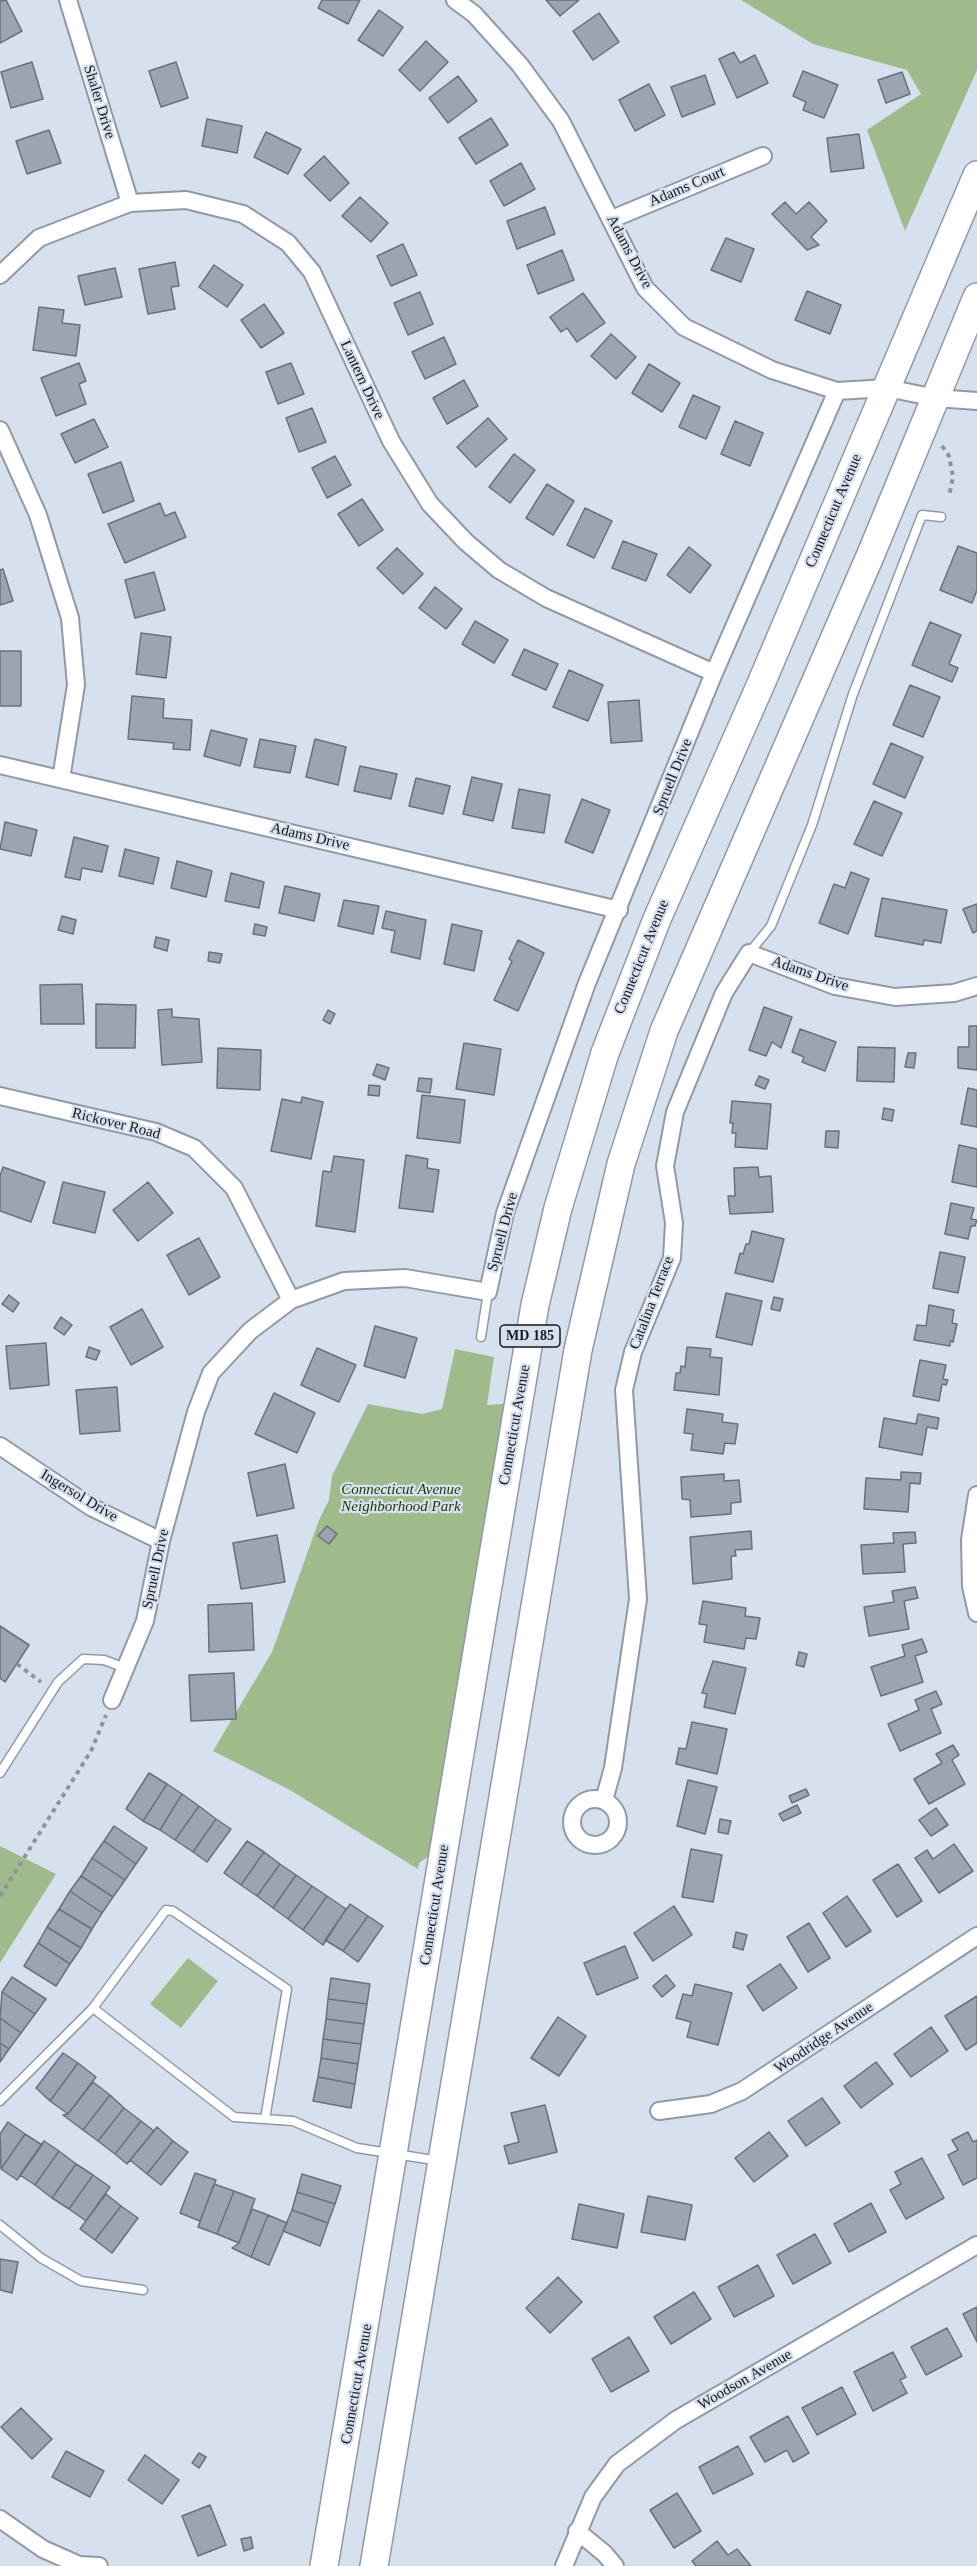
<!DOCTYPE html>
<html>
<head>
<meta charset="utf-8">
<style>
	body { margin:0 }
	canvas { display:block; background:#d7e0ee }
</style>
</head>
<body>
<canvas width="977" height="2566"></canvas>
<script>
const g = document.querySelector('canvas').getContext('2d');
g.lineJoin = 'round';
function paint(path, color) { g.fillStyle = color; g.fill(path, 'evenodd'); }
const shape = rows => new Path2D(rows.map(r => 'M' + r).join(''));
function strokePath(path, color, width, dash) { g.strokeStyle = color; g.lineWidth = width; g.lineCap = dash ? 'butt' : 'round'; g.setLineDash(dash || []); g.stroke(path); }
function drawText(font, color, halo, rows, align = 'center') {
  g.font = font + ' Georgia,serif'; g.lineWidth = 4.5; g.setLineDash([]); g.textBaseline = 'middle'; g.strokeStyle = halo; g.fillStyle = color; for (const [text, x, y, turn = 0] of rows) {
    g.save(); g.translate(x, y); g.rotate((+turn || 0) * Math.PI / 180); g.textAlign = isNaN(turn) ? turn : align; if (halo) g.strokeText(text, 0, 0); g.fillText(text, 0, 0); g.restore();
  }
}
paint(shape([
	[741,0,977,0,977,70,905,231,867,130,921,94,907,70,813,44],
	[455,1349,494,1357,487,1405,519,1403,445,1844,419,1863,418,1869,290,1790,213,1751,272,1652,319,1520,329,1500,332,1476,368,1404,422,1414,442,1409],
	[0,1846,56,1874,0,1963],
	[188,1958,218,1981,181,2028,150,2004]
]), '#9fbb8b');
const building = shape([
	[6,0,22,31,0,43,0,1,6,0],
	[322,0,360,0,348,24,318,8,322,0],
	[546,0,579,0,560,16,546,0],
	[379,10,403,27,383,56,358,40,379,10],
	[599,13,619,42,593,60,573,31,599,13],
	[426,41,448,62,420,91,399,70,426,41],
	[734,52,740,63,755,55,768,83,737,98,719,59,734,52],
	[32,62,43,99,11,108,1,72,32,62],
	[176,62,188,98,161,107,149,71,176,62],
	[803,71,838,85,824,118,803,110,806,102,793,96,803,71],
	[902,72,910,94,886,103,878,80,902,72],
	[705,75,715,104,682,117,671,87,705,75],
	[458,76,477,101,448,123,429,98,458,76],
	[649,84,665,115,635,131,619,100,649,84],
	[491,118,508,145,476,164,459,138,491,118],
	[207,119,242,126,237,153,202,146,207,119],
	[49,130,61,163,27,174,16,141,49,130],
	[266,132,301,149,288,174,254,157,266,132],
	[859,134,864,168,831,172,827,138,859,134],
	[324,156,349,183,330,201,304,175,324,156],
	[521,163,535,189,504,206,490,181,521,163],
	[360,197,388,223,371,242,342,216,360,197],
	[785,202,796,214,809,202,827,221,811,237,819,245,807,250,772,214,785,202],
	[545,207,555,234,517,249,507,221,545,207],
	[726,238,754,249,741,282,711,270,726,238],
	[403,244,417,275,391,286,377,256,403,244],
	[562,250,574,280,538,294,527,265,562,250],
	[175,262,179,286,171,287,175,309,148,314,139,269,175,262],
	[214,265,243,285,227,307,199,287,214,265],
	[115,268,122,297,85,305,78,276,115,268],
	[807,291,841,305,830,334,795,320,807,291],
	[420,292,433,324,408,335,394,303,420,292],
	[583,293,605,323,577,342,567,328,561,332,550,317,583,293],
	[264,304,284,333,261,348,241,320,264,304],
	[39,307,64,310,62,323,80,325,76,356,33,350,39,307],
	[611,334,636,357,616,379,591,356,611,334],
	[444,337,456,364,425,379,412,352,444,337],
	[79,363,86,381,79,384,86,404,56,416,41,378,79,363],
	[291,363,304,394,278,404,266,372,291,363],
	[649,364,680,383,662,412,632,393,649,364],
	[464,380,478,406,447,424,433,398,464,380],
	[693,395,720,407,706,439,679,427,693,395],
	[312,408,326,442,299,452,286,418,312,408],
	[488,418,507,439,476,467,457,447,488,418],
	[94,419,108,447,75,463,61,434,94,419],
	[735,421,763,433,750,466,721,454,735,421],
	[514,454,535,470,510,503,489,487,514,454],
	[335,456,351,485,327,498,312,468,335,456],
	[121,462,134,501,103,513,88,474,121,462],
	[547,484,574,501,553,535,526,518,547,484],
	[362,499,383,530,359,546,338,514,362,499],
	[160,503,165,516,175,512,186,537,125,563,108,524,160,503],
	[585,508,612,521,594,558,567,545,585,508],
	[623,541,657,554,646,581,612,568,623,541],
	[958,546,977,553,977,590,972,603,940,590,958,546],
	[689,547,711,565,690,593,667,575,689,547],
	[397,548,423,574,403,594,377,568,397,548],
	[3,569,13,601,0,605,0,570,3,569],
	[154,572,165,610,135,618,125,580,154,572],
	[435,587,462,609,446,629,419,608,435,587],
	[475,621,508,640,494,663,462,644,475,621],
	[930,622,961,635,949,664,958,668,952,682,912,665,930,622],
	[141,633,171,637,166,678,136,674,141,633],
	[524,649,558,664,546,690,512,675,524,649],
	[0,651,21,651,21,706,0,706,0,651],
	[569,670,603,685,588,721,553,707,569,670],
	[910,685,940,697,923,737,893,725,910,685],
	[132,696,164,699,163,718,192,720,190,750,173,749,174,743,128,739,132,696],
	[639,700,642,741,611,743,608,702,639,700],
	[211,730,247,739,240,766,204,756,211,730],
	[260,739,296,746,290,773,254,767,260,739],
	[315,739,346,747,338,785,306,777,315,739],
	[891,743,923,757,905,798,873,784,891,743],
	[360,766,397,774,391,799,354,791,360,766],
	[472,777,502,784,493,821,463,814,472,777],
	[416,778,450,786,443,814,409,806,416,778],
	[519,789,550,795,544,833,512,828,519,789],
	[582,799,610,810,593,853,565,842,582,799],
	[874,801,902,813,882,856,854,844,874,801],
	[5,822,37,830,31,856,0,849,5,822],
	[74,837,108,846,102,872,82,868,80,880,65,877,74,837],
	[125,849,159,858,153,884,119,876,125,849],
	[177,861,212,871,206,897,171,888,177,861],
	[851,872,869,879,848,934,819,923,834,884,845,888,851,872],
	[231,873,264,882,259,908,225,901,231,873],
	[285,886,320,894,314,921,279,913,285,886],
	[882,898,947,910,941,943,924,940,923,945,875,936,882,898],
	[344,900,379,906,373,934,338,926,344,900],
	[977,904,977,931,973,933,963,909,977,904],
	[386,911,426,920,420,959,391,952,395,931,382,928,386,911],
	[62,916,76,920,73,934,58,930,62,916],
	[255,924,267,927,265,936,253,934,255,924],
	[452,924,482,931,474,971,444,964,452,924],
	[156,937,169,940,167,951,154,947,156,937],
	[518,940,544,953,518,1011,494,1000,512,961,509,959,518,940],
	[209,952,222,954,220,963,208,961,209,952],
	[82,984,84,1024,41,1024,40,985,82,984],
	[96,1004,136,1005,135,1048,96,1048,96,1004],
	[764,1007,792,1017,781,1048,772,1042,766,1056,749,1050,764,1007],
	[172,1009,172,1017,199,1019,202,1062,162,1065,158,1010,172,1009],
	[328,1010,335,1014,330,1024,323,1020,328,1010],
	[969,1026,977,1026,977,1070,958,1068,958,1047,969,1047,969,1026],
	[800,1029,836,1042,825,1071,802,1062,804,1057,792,1052,800,1029],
	[464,1043,501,1049,494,1095,456,1089,464,1043],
	[858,1047,895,1048,894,1082,857,1081,858,1047],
	[218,1048,261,1050,260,1090,217,1088,218,1048],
	[908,1053,916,1053,914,1068,905,1067,908,1053],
	[377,1064,389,1068,385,1080,373,1075,377,1064],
	[759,1076,769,1080,765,1089,755,1085,759,1076],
	[419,1078,432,1079,430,1093,417,1091,419,1078],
	[369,1085,380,1086,379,1096,368,1095,369,1085],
	[968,1088,977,1090,977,1127,961,1124,968,1088],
	[422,1095,465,1100,460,1143,417,1138,422,1095],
	[302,1097,323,1102,311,1159,271,1151,282,1099,301,1103,302,1097],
	[732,1101,771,1104,767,1149,735,1147,736,1133,732,1133,733,1123,730,1123,732,1101],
	[884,1108,894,1110,892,1121,882,1119,884,1108],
	[826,1131,839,1131,838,1148,825,1147,826,1131],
	[959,1145,977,1149,977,1187,952,1182,959,1145],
	[406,1155,428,1159,427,1168,439,1170,433,1212,399,1208,406,1155],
	[334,1156,364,1160,355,1232,316,1226,323,1171,331,1172,334,1156],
	[3,1167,45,1182,31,1222,0,1211,0,1176,3,1167],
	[758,1167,759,1177,771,1176,773,1212,730,1214,728,1196,735,1196,734,1168,758,1167],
	[63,1182,105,1192,95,1233,53,1223,63,1182],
	[148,1182,173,1213,138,1241,113,1210,148,1182],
	[951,1203,974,1208,971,1219,977,1220,975,1226,971,1226,968,1239,945,1234,951,1203],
	[752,1231,784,1239,773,1282,735,1273,740,1253,743,1254,746,1244,749,1244,752,1231],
	[199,1238,220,1277,189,1295,167,1255,199,1238],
	[940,1252,965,1257,958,1293,933,1288,940,1252],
	[726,1293,762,1301,752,1345,716,1337,726,1293],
	[9,1295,19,1303,13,1312,2,1304,9,1295],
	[774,1297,783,1299,780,1311,771,1309,774,1297],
	[929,1305,954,1310,952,1323,957,1324,953,1342,950,1341,950,1346,914,1340,917,1325,926,1326,929,1305],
	[142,1309,163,1347,131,1365,110,1327,142,1309],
	[61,1317,72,1325,64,1335,54,1328,61,1317],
	[375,1326,417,1338,405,1378,364,1366,375,1326],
	[46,1343,49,1385,10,1389,6,1346,46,1343],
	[89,1347,100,1351,96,1360,86,1357,89,1347],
	[687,1347,711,1349,710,1357,722,1358,719,1395,674,1390,676,1373,680,1373,681,1366,685,1367,687,1347],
	[317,1348,356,1365,339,1402,301,1385,317,1348],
	[920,1360,946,1365,943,1379,948,1380,946,1385,942,1384,939,1401,913,1396,920,1360],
	[117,1387,120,1431,80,1434,76,1390,117,1387],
	[274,1393,315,1413,297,1453,255,1434,274,1393],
	[687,1409,723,1414,722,1422,738,1424,735,1444,725,1443,723,1454,691,1450,693,1434,684,1433,687,1409],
	[918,1414,939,1418,937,1429,927,1427,922,1455,879,1447,884,1418,916,1424,918,1414],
	[285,1464,294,1508,257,1516,248,1473,285,1464],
	[901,1472,921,1473,920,1484,910,1483,908,1512,864,1509,866,1478,901,1480,901,1472],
	[724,1474,724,1481,739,1480,741,1502,731,1503,731,1514,691,1517,690,1500,682,1499,681,1477,724,1474],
	[327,1526,337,1534,329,1544,318,1536,327,1526],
	[751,1531,752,1549,735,1550,736,1556,731,1556,732,1579,693,1584,690,1537,751,1531],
	[915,1532,916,1543,903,1544,905,1572,863,1574,861,1545,894,1543,893,1533,915,1532],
	[277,1535,285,1582,241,1589,233,1543,277,1535],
	[915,1587,918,1598,904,1601,909,1629,869,1636,864,1607,894,1602,892,1591,915,1587],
	[703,1601,746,1608,745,1616,760,1618,756,1639,746,1638,744,1649,704,1642,707,1625,699,1624,703,1601],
	[252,1603,254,1650,209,1652,208,1605,252,1603],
	[0,1626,29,1645,5,1682,0,1678,0,1626],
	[922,1639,927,1652,915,1656,923,1682,881,1696,871,1667,905,1656,902,1645,922,1639],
	[799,1652,807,1654,804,1667,796,1665,799,1652],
	[713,1661,746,1668,735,1714,704,1707,707,1694,702,1693,713,1661],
	[234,1673,236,1719,191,1721,189,1675,234,1673],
	[936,1691,942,1704,931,1709,941,1733,900,1751,888,1724,919,1710,915,1700,936,1691],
	[692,1722,727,1729,717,1774,676,1764,679,1748,686,1749,692,1722],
	[953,1745,959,1755,952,1760,965,1784,929,1804,914,1779,942,1763,936,1754,953,1745],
	[149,1773,167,1784,143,1821,126,1809,149,1773],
	[688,1780,717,1787,705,1834,677,1826,688,1780],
	[167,1784,182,1794,160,1830,143,1821,167,1784],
	[806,1789,809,1795,792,1803,789,1796,806,1789],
	[182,1794,199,1806,175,1840,160,1830,182,1794],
	[797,1805,801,1813,783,1821,779,1814,797,1805],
	[199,1806,216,1819,193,1852,175,1840,199,1806],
	[936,1808,948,1825,931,1836,919,1820,936,1808],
	[216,1819,231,1829,207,1862,193,1852,216,1819],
	[720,1819,731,1821,728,1834,718,1832,720,1819],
	[114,1826,147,1848,136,1864,104,1841,114,1826],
	[104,1841,136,1864,125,1880,92,1858,104,1841],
	[247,1841,264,1852,241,1885,224,1873,247,1841],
	[954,1844,973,1871,939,1893,915,1858,927,1850,933,1859,954,1844],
	[691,1849,722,1855,713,1902,682,1897,691,1849],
	[264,1852,280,1864,257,1896,241,1885,264,1852],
	[92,1858,125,1880,113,1897,81,1876,92,1858],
	[280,1864,296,1875,273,1908,257,1896,280,1864],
	[898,1864,922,1901,897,1917,873,1880,898,1864],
	[296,1875,312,1886,288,1919,273,1908,296,1875],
	[81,1876,113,1897,102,1913,70,1891,81,1876],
	[312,1886,327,1896,303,1930,288,1919,312,1886],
	[70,1891,102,1913,92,1929,59,1909,70,1891],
	[327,1896,346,1909,323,1945,303,1930,327,1896],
	[847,1896,871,1931,846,1947,823,1913,847,1896],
	[350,1904,368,1916,343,1951,325,1940,350,1904],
	[674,1906,692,1935,653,1961,634,1933,674,1906],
	[59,1909,92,1929,81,1948,47,1927,59,1909],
	[368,1916,383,1926,358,1962,343,1951,368,1916],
	[809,1923,830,1958,808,1972,787,1937,809,1923],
	[47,1927,81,1948,70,1964,38,1943,47,1927],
	[736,1932,747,1935,743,1950,733,1947,736,1932],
	[38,1943,70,1964,56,1986,24,1966,38,1943],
	[625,1946,638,1978,597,1995,584,1963,625,1946],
	[780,1964,797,1988,763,2011,747,1986,780,1964],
	[666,1975,675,1986,662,1997,653,1986,666,1975],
	[12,1977,46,1999,35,2014,2,1992,12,1977],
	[331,1978,370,1984,367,2004,328,1999,331,1978],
	[695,1984,732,1993,718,2045,687,2037,691,2022,676,2018,683,1994,692,1996,695,1984],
	[2,1992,35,2014,21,2033,0,2018,2,1992],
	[977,1996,977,2043,966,2050,945,2016,977,1996],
	[328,1999,367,2004,364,2024,326,2019,328,1999],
	[558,2017,586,2036,559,2076,531,2058,558,2017],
	[0,2018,21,2033,9,2049,0,2043,0,2018],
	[326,2019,364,2024,361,2044,323,2039,326,2019],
	[931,2027,948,2051,911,2077,894,2054,931,2027],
	[323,2039,361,2044,358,2064,321,2058,323,2039],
	[0,2043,9,2049,0,2062,0,2043],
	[63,2053,78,2063,50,2101,36,2088,63,2053],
	[321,2058,358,2064,355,2084,318,2077,321,2058],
	[876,2062,893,2084,861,2108,844,2086,876,2062],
	[78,2063,96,2077,68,2114,50,2101,78,2063],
	[318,2077,355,2084,351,2108,313,2101,318,2077],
	[93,2082,110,2095,83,2130,63,2115,68,2114,93,2082],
	[110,2095,124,2108,98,2141,83,2130,110,2095],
	[822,2098,840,2123,806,2146,788,2121,822,2098],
	[545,2105,557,2152,509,2164,504,2146,519,2142,511,2113,545,2105],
	[124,2108,141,2121,115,2154,98,2141,124,2108],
	[141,2121,154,2131,127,2164,115,2154,141,2121],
	[8,2122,25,2134,1,2169,0,2134,8,2122],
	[157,2127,173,2141,147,2174,130,2160,157,2127],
	[769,2132,788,2156,754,2182,735,2158,769,2132],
	[968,2132,973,2142,977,2140,977,2178,963,2185,948,2155,958,2150,952,2140,968,2132],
	[25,2134,42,2145,17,2180,1,2169,25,2134],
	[44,2141,59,2151,35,2185,20,2175,44,2141],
	[173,2141,188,2152,161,2185,147,2174,173,2141],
	[59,2151,76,2164,52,2198,35,2185,59,2151],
	[922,2158,944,2198,906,2219,890,2190,901,2184,895,2172,922,2158],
	[76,2164,93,2175,69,2209,52,2198,76,2164],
	[195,2173,216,2180,200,2221,180,2213,195,2173],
	[302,2174,341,2186,335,2204,297,2192,302,2174],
	[93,2175,110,2187,86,2221,69,2209,93,2175],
	[214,2184,234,2191,217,2234,198,2227,214,2184],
	[234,2191,255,2199,239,2243,217,2234,234,2191],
	[297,2192,335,2204,328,2223,292,2210,297,2192],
	[106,2194,121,2206,95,2240,80,2229,106,2194],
	[648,2196,692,2205,685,2240,641,2232,648,2196],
	[871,2203,886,2232,849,2252,834,2224,871,2203],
	[579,2204,624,2214,617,2248,572,2239,579,2204],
	[121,2206,138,2218,112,2253,95,2240,121,2206],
	[252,2209,268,2215,251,2257,232,2248,239,2243,252,2209],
	[292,2210,328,2223,320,2246,283,2231,292,2210],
	[268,2215,287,2223,269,2265,251,2257,268,2215],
	[815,2234,831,2263,793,2284,777,2255,815,2234],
	[0,2259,18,2262,12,2293,0,2290,0,2259],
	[758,2265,774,2296,734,2317,718,2287,758,2265],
	[558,2277,582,2302,550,2333,526,2308,558,2277],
	[694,2292,711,2319,671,2344,654,2317,694,2292],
	[977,2307,977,2342,963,2314,977,2307],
	[947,2328,962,2356,926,2375,911,2347,947,2328],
	[629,2337,649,2371,611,2392,592,2359,629,2337],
	[893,2352,906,2377,900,2380,907,2393,873,2411,854,2372,893,2352],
	[842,2387,856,2414,817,2435,802,2408,842,2387],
	[21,2408,52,2439,32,2459,1,2427,21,2408],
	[788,2416,809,2453,793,2462,787,2450,765,2462,750,2437,788,2416],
	[738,2446,753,2474,713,2494,699,2467,738,2446],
	[66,2451,104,2471,90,2497,52,2477,66,2451],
	[199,2453,206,2457,199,2468,192,2463,199,2453],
	[145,2455,179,2480,162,2504,128,2480,145,2455],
	[677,2493,701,2531,674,2548,650,2510,677,2493],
	[210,2505,226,2545,198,2556,182,2516,210,2505],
	[251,2537,253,2548,244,2551,241,2539,251,2537],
	[717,2541,728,2555,737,2549,751,2566,696,2566,692,2561,717,2541]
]);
paint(building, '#9ba4b1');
strokePath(building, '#68707c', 1.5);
const service = shape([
	[749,953,771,926,812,825,853,694,922,515,941,517],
	[481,1337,488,1292],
	[0,1773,58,1682,83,1659,104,1660,125,1668],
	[0,2101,93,2008],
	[265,2119,287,1989,173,1911,166,1910,93,2008,234,2117,293,2121,357,2148,440,2161],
	[0,2225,41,2258,81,2281,143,2290]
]);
const minor = shape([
	[68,0,130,203],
	[455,0,474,14,520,65,561,121,645,288,684,327,772,370,837,391,887,388,936,398,977,401],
	[612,219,763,156],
	[0,275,39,238,130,203,186,200,243,214,288,243,312,272,391,441,430,504,466,542,499,570,546,598,714,673],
	[0,430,38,515,70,618,76,685,61,779],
	[0,765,619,910],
	[0,1096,156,1132,194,1148,234,1188,291,1300],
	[0,1446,91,1507,161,1541],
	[977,1495,970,1540,971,1586,977,1613],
	[112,1700,145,1621,161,1541,196,1412,211,1373,250,1331,291,1300,344,1281,405,1278,488,1292,505,1213,587,983,714,673,837,391],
	'572 1822a23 23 0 1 1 46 0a23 23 0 1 1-46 0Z',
	[604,1800,613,1768,638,1599,624,1390,633,1352,672,1258,674,1223,665,1166,675,1112,724,993,749,953,835,986,895,997,954,993,977,986],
	[659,2111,711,2104,742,2091,977,1936],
	[0,2519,43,2549,79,2565,99,2566],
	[577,2531,605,2554,615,2566],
	[564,2566,593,2497,617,2464,676,2420,977,2245]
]);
const primary = shape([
	[324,2566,535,1305,558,1208,605,1053,657,919,760,686,977,175],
	[374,2566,578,1350,621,1164,664,1031,871,554,977,297]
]);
strokePath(service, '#9199a6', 11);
strokePath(minor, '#9199a6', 20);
strokePath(primary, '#9199a6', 30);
strokePath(shape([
	[942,446,949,456,953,477,949,496],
	[17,1664,41,1682],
	[0,1896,91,1751,106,1715]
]), '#8c939e', 4, [4.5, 4.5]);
strokePath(service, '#fff', 8);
strokePath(minor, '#fff', 16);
strokePath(primary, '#fff', 27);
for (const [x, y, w] of [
	[530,1336,60]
]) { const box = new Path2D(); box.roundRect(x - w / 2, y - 11, w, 22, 4.5); g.fillStyle = '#d7e0ee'; g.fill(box); strokePath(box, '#16191e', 1.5); }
drawText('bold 14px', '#16191e', null, [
	["MD 185",530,1336]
]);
drawText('15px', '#16191e', '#d7e0ee', [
	["Shaler Drive",99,102,73],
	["Adams Court",687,187,-23],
	["Adams Drive",629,252,62],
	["Lantern Drive",362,380,65],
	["Connecticut Avenue",834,511,-67],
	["Spruell Drive",673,777,-68],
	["Adams Drive",310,837,13],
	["Connecticut Avenue",642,957,-68],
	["Adams Drive",810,974,19],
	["Rickover Road",116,1124,14],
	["Spruell Drive",503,1232,-75],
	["Catalina Terrace",652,1303,-69],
	["Connecticut Avenue",515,1425,-80],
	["Ingersol Drive",79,1496,31],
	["Spruell Drive",156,1569,-78],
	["Connecticut Avenue",435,1905,-81],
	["Woodridge Avenue",824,2038,-34],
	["Woodson Avenue",745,2380,-30],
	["Connecticut Avenue",357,2384,-80]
]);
drawText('italic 15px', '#203c03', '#d7e0ee', [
	["Connecticut Avenue",401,1490],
	["Neighborhood Park",401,1507]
]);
</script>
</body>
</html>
